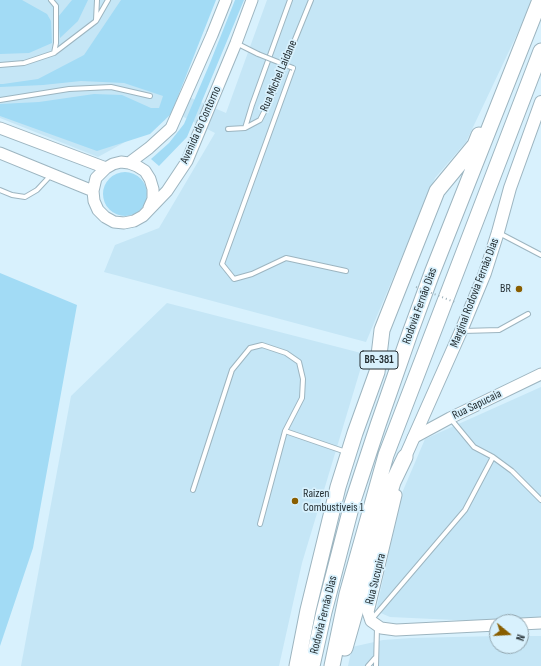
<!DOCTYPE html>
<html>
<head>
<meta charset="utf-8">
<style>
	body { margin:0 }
	#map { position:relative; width:541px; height:666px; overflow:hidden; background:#d8f1fd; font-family:"Sofia Sans Condensed",sans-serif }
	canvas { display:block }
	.north { position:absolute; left:489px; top:614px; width:40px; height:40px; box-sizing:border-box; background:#d8f1fd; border:1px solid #90a3ac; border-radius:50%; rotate:108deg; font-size:11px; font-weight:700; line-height:16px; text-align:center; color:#242e32 }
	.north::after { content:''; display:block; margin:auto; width:14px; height:18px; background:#895e00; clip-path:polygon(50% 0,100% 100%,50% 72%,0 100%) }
</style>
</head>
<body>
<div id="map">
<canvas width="541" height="666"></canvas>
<div class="north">N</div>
</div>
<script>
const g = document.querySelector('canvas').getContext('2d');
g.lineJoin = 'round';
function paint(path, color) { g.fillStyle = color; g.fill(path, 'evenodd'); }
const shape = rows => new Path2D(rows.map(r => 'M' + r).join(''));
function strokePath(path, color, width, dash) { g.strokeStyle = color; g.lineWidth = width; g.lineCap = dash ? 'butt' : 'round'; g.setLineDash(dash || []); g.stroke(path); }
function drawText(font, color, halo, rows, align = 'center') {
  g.font = font + ' "Sofia Sans Condensed",sans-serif'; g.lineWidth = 3.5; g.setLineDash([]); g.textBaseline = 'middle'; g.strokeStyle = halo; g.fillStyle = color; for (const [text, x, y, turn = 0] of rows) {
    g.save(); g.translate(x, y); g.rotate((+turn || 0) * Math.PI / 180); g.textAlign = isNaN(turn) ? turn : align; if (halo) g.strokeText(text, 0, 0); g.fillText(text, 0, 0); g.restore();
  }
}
paint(shape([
	[0,0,211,0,175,91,226,113,267,0,531,0,528,11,466,142,435,178,366,342,104,272,115,245,159,228,215,133,170,110,165,120,98,157,0,118],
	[167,303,365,354,302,563,279,666,21,666,71,396],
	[541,387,541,624,521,622,497,622,390,617,376,611,402,493,425,439],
	[497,636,497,646,521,646,521,636,541,636,541,666,348,666,352,647,383,640,411,638]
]), '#c5e6f6');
paint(shape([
	[0,0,22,0,47,14,51,21,52,43,29,53,0,54],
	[72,0,88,0,78,21,60,38,58,17],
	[121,0,216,0,171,114,150,134,97,151,0,116,0,104,39,102,94,94,122,95,151,108,159,108,163,96,124,83,81,81,43,85,0,87,0,84,3,84,38,79,84,55],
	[235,0,244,0,187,137,159,166,151,159,169,143,184,124,210,63],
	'103 194a22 22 0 1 1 44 0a22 22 0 1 1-44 0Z',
	[0,273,77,305,33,548,0,646]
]), '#a2dbf5');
const service = shape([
	[51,0,56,6,56,43,54,53],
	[96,20,97,0],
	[236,43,258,54],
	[0,65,24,63,54,53,96,21,108,0],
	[293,68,222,264,234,279,252,274,286,258,346,271],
	[0,100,69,89,111,87,150,96],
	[245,128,252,105,290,0],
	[228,129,245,128,260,120,272,96,311,0],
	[0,190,12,195,25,197,37,190,51,175],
	[499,233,541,255],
	[463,331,499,330,528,314],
	[450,418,474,447,493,457,512,471,541,500],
	[193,490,232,370,250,348,262,345,286,353,299,362,303,379,302,398,285,431],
	[260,524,285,431,346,452],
	[372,619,465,510,493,457],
	[368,666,375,658],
	[376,666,377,627]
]);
const tertiary = shape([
	[0,128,106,168],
	[0,153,93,191],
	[129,163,149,148,171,128,212,35,226,0],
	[149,208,153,199,153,189,150,179,145,171,137,166,129,163,121,162,113,164,106,168,96,178,93,191,94,201,98,210,105,217,114,222,124,223,134,221,143,216,167,191,187,161,236,43,252,0],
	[413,438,450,418,541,374],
	[396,495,368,612,371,621,381,628,396,630,497,625],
	[521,624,541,623]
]);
const secondary = shape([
	[405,457,461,331,485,273,498,232,510,188,541,102]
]);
const motorway = shape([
	[345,648,381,521,393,482,405,457],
	[297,666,308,610,338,487,355,433,377,372,382,330,437,191,475,145,479,135],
	[312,666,324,612,352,504,378,425,410,333,432,273,540,0],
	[332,666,347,594,386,455,541,51]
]);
strokePath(service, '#9db5c0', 6);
strokePath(tertiary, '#9db5c0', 13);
strokePath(secondary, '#9db5c0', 14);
strokePath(motorway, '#9db5c0', 17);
strokePath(service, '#fff', 4);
strokePath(tertiary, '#fff', 11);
strokePath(secondary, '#fff', 12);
strokePath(motorway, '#fff', 15);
const serviceBridge = shape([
	[258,54,293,68]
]);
strokePath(serviceBridge, '#9db5c0', 6, []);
strokePath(shape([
	[416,287,457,303]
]), '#9db1bb', 2, [1, 3]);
strokePath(serviceBridge, '#fff', 4);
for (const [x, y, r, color] of [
	[519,289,4,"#895e00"],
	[295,501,4,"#895e00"]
]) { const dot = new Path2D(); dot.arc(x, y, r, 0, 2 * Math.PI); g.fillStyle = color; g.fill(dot); strokePath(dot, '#d8f1fd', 1.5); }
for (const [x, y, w] of [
	[379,360,38]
]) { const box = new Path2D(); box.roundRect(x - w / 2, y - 9, w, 18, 3); g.fillStyle = '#d8f1fd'; g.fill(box); strokePath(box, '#242e32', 1); }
drawText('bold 11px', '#242e32', null, [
	["BR-381",379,360]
]);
drawText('12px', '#242e32', '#d8f1fd', [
	["Rua Michel Laidane",279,76,-67],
	["Avenida do Contorno",201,125,-66],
	["Marginal Rodovia Fernão Dias",475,293,-69],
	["Rodovia Fernão Dias",420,306,-70],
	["Rua Sapucaia",477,405,-26],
	["Rua Sucupira",376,579,-76],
	["Rodovia Fernão Dias",324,615,-76]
]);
drawText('12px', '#242e32', '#d8f1fd', [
	["BR",511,289],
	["Raizen",303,494,"left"],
	["Combustíveis 1",303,508,"left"]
], 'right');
</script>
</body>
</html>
